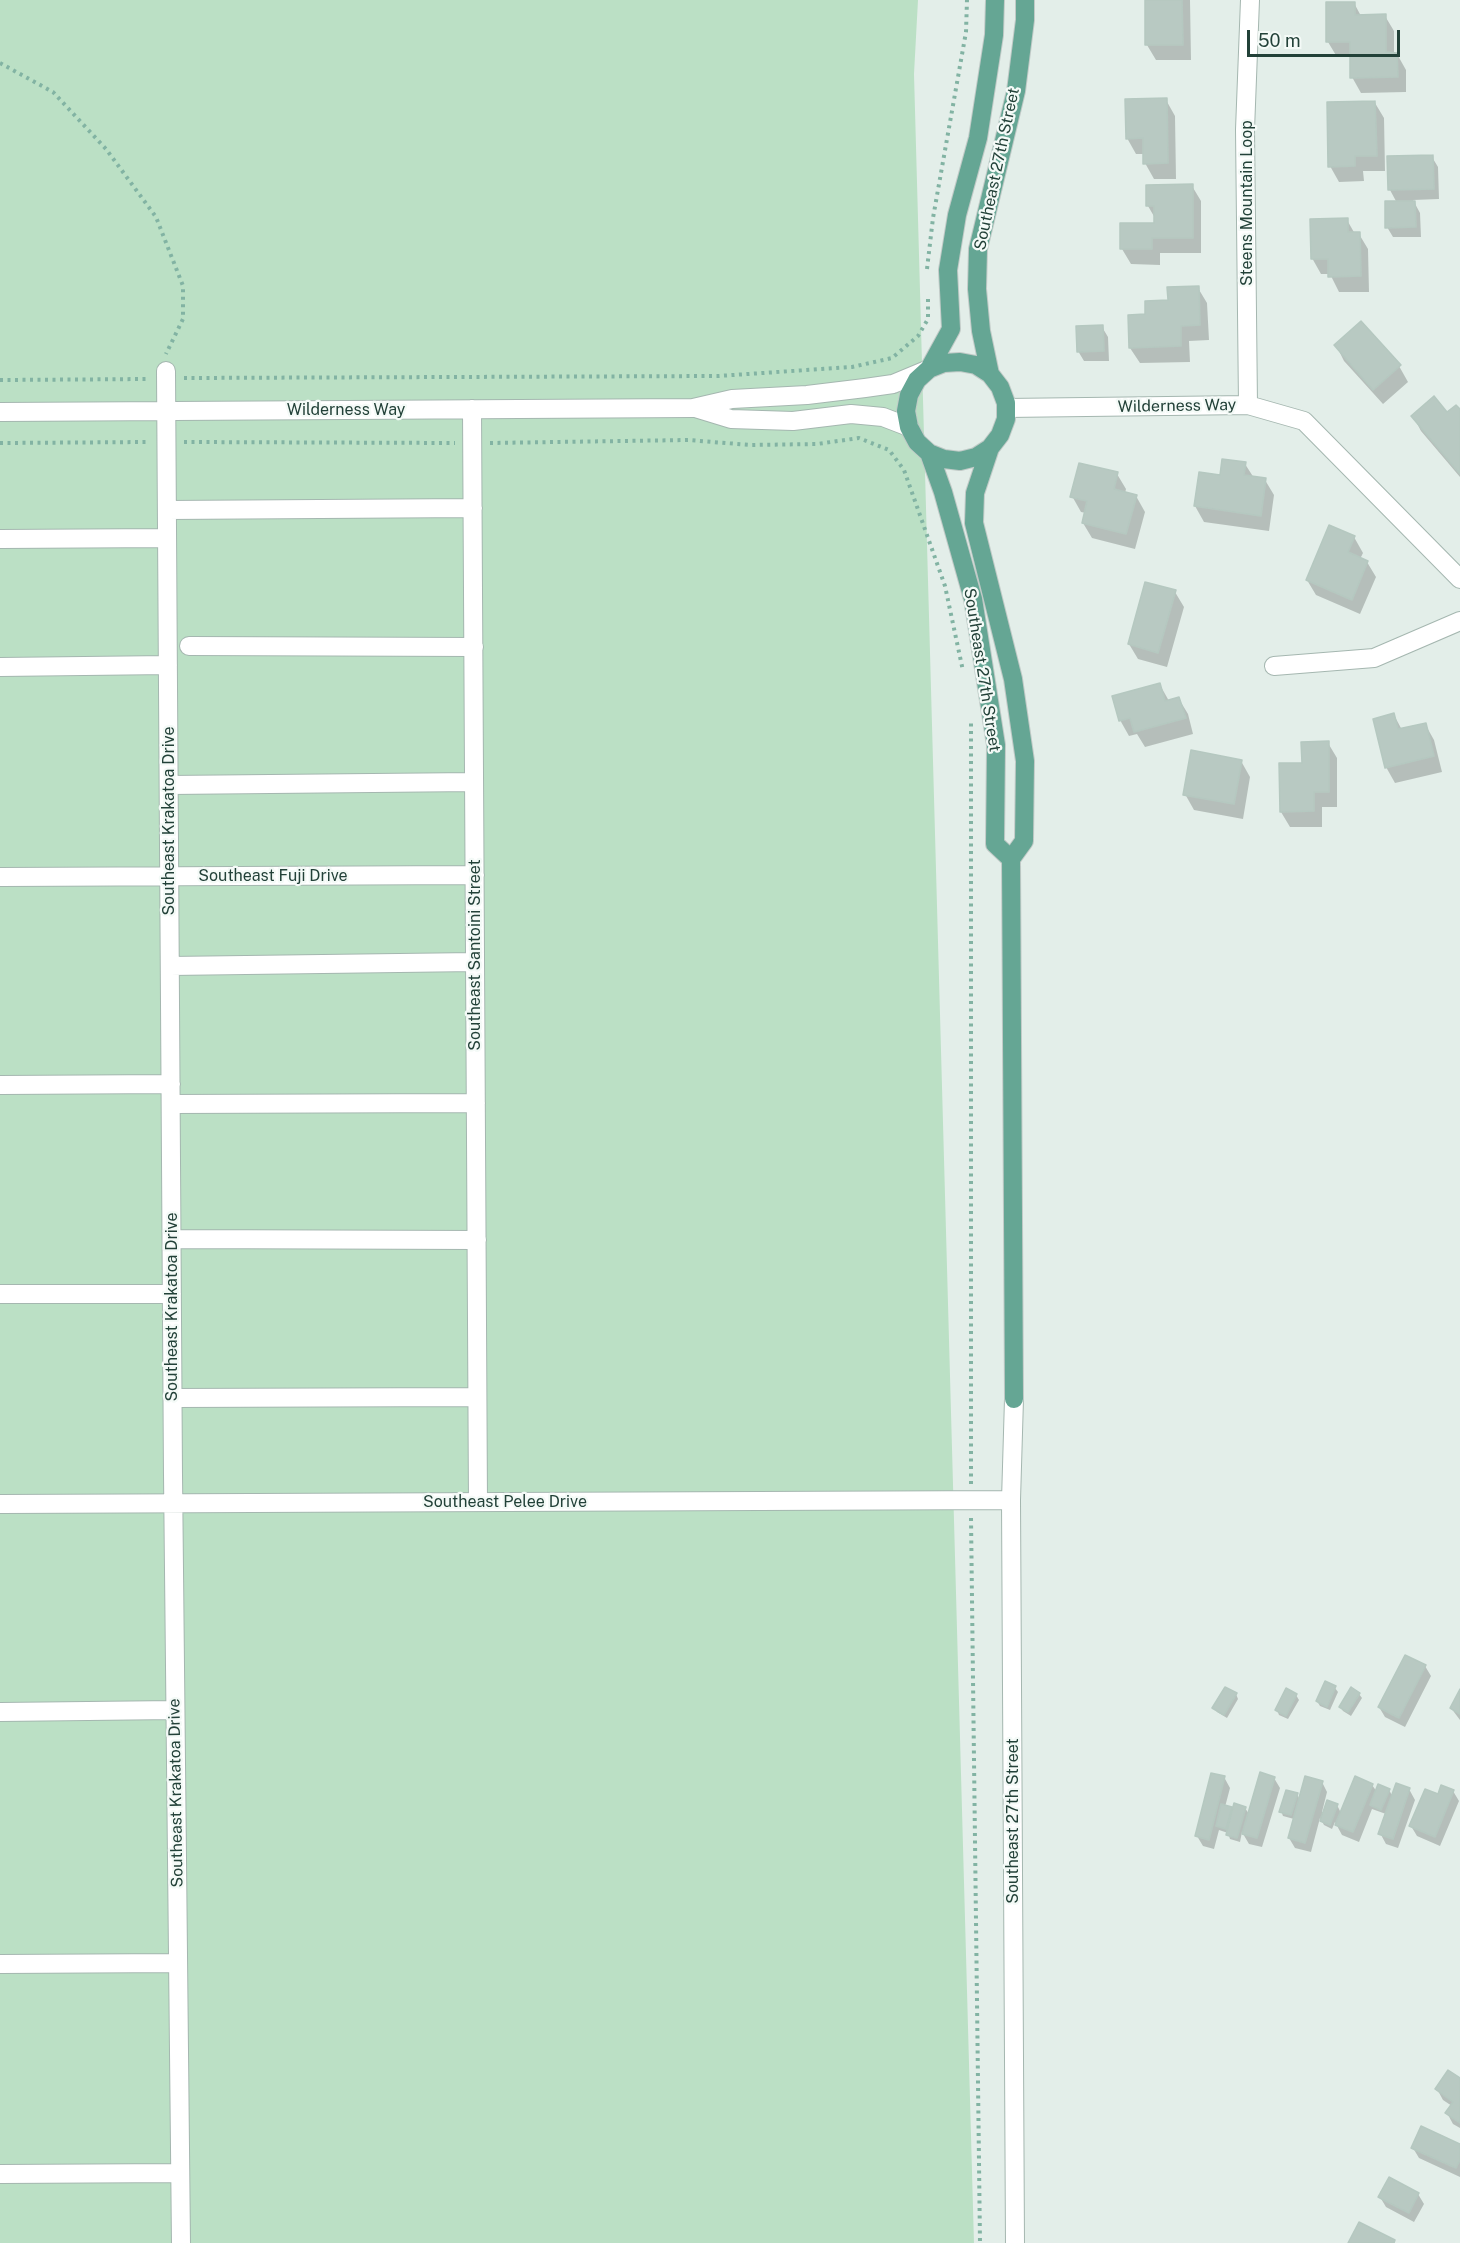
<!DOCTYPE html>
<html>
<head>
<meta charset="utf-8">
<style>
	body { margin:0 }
	#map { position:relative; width:1460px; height:2243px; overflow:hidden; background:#e3eee9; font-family:"Public Sans",sans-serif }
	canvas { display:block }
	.scale { position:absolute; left:1247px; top:30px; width:153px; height:27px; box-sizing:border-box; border:3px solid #224138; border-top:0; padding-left:8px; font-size:18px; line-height:21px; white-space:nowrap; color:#224138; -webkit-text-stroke:4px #f4faf7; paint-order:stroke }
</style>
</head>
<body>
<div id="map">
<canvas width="1460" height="2243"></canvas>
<div class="scale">50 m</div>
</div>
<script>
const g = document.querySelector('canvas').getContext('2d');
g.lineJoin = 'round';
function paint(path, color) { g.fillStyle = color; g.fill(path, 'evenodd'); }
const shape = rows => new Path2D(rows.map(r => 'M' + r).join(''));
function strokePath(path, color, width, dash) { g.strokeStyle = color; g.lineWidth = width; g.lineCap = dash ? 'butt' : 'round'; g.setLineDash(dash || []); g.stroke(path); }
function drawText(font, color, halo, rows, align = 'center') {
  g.font = font + ' "Public Sans",sans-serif'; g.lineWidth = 4.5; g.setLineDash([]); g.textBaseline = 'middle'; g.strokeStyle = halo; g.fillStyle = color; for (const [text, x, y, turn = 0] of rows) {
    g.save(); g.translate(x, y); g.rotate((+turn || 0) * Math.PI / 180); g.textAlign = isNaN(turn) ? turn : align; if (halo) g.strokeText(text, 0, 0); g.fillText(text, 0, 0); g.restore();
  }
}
paint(shape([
	[0,0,918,0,914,74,974,2243,0,2243]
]), '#bbe0c5');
paint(shape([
	[1146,0,1190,0,1191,60,1156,60,1147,45],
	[1354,3,1361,16,1385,16,1394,31,1394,54,1397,54,1406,70,1406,92,1361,93,1352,77,1352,57,1337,57,1328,42],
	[1166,100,1175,116,1176,179,1154,179,1145,163,1145,154,1136,154,1127,138],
	[1375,103,1384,118,1385,171,1363,171,1364,181,1339,182,1330,166],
	[1432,157,1438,167,1439,199,1413,200,1420,213,1421,237,1393,237,1387,227,1397,203,1390,190],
	[1192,186,1201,201,1201,253,1160,253,1160,265,1131,264,1122,249,1155,225,1155,218,1148,206],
	[1347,220,1355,234,1359,234,1368,249,1369,292,1339,292,1330,274,1321,274,1312,258],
	[1198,288,1207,303,1209,340,1189,341,1190,362,1140,363,1130,348,1146,316,1169,301],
	[1102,327,1108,337,1109,361,1084,361,1078,351],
	[1336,345,1399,366,1408,382,1383,404,1344,361],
	[1460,412,1460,477,1421,431,1413,416],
	[1245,464,1254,478,1265,480,1274,495,1269,531,1204,522,1195,506,1221,476],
	[1117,474,1126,489,1125,493,1136,496,1145,512,1135,549,1092,538,1083,523,1086,513,1081,512,1072,496],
	[1354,537,1363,553,1360,559,1367,562,1376,577,1360,614,1316,595,1307,580],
	[1175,592,1184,607,1167,667,1138,659,1129,644],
	[1160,685,1169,701,1179,699,1188,714,1193,734,1145,747,1137,734,1129,736,1120,720],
	[1394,715,1402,730,1425,724,1434,740,1442,772,1395,783,1386,767],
	[1328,743,1337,758,1337,807,1322,807,1322,827,1290,827,1281,812,1303,764],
	[1241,761,1250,777,1243,819,1194,810,1185,794],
	[1425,1666,1431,1676,1405,1727,1385,1717,1379,1707],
	[1335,1688,1338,1692,1330,1710,1320,1706,1317,1701],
	[1460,1692,1460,1720,1451,1708],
	[1236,1694,1238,1699,1227,1718,1217,1712,1214,1708],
	[1359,1694,1362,1698,1351,1716,1343,1711,1340,1707],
	[1296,1695,1299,1700,1288,1719,1279,1715,1277,1710],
	[1224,1777,1230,1788,1225,1807,1234,1809,1245,1808,1249,1814,1274,1778,1280,1788,1262,1847,1249,1844,1242,1832,1240,1842,1230,1839,1228,1833,1219,1830,1214,1849,1203,1846,1197,1836],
	[1322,1782,1327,1792,1322,1812,1324,1813,1337,1805,1341,1813,1372,1785,1377,1792,1389,1790,1393,1797,1409,1789,1415,1800,1398,1848,1386,1844,1380,1833,1386,1814,1372,1809,1359,1842,1342,1835,1335,1822,1332,1829,1324,1825,1320,1818,1311,1852,1295,1848,1289,1838,1294,1819,1283,1816,1281,1811,1297,1794,1300,1800],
	[1453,1791,1459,1801,1440,1846,1417,1836,1411,1826,1438,1796],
	[1460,2080,1460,2128,1453,2124,1447,2113,1452,2106,1443,2100,1437,2089],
	[1460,2146,1460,2177,1419,2158,1413,2148],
	[1418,2194,1424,2204,1414,2222,1386,2207,1380,2197]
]), '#0003');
const building = shape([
	[1145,0,1182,0,1183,45,1145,45,1145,0],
	[1326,2,1355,2,1355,15,1386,14,1386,52,1397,53,1398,77,1350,78,1350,42,1326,42,1326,2],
	[1167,98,1168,163,1143,164,1143,138,1126,139,1125,99,1167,98],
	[1375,101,1377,156,1355,156,1355,166,1328,167,1327,102,1375,101],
	[1433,155,1434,189,1388,190,1387,156,1433,155],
	[1193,184,1193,238,1152,238,1152,249,1120,249,1120,223,1154,223,1154,206,1146,206,1146,185,1193,184],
	[1385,201,1415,201,1416,227,1385,228,1385,201],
	[1348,218,1348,232,1360,232,1361,276,1328,277,1328,259,1311,259,1310,219,1348,218],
	[1199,286,1200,325,1181,326,1181,346,1129,348,1128,315,1145,314,1145,301,1168,300,1167,287,1199,286],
	[1361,321,1401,365,1373,390,1334,345,1361,321],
	[1103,325,1104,351,1077,352,1076,326,1103,325],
	[1434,396,1447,412,1456,405,1460,409,1460,474,1411,416,1434,396],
	[1222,459,1246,462,1244,475,1266,478,1261,516,1194,506,1199,472,1220,475,1222,459],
	[1079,463,1118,472,1114,489,1137,495,1126,534,1082,523,1087,501,1070,497,1079,463],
	[1329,525,1355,536,1348,552,1368,561,1352,600,1306,580,1329,525],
	[1145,582,1176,590,1158,653,1128,644,1145,582],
	[1160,683,1165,701,1179,697,1186,718,1134,732,1130,718,1119,721,1112,696,1160,683],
	[1394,713,1398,729,1426,723,1434,756,1385,768,1373,719,1394,713],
	[1329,741,1329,792,1314,792,1314,811,1280,812,1279,763,1302,763,1301,742,1329,741],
	[1191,750,1242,760,1234,804,1183,795,1191,750],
	[1405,1655,1426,1665,1399,1718,1378,1707,1405,1655],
	[1325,1681,1336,1686,1327,1707,1316,1701,1325,1681],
	[1225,1687,1237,1693,1224,1715,1212,1708,1225,1687],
	[1351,1687,1360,1693,1348,1712,1339,1707,1351,1687],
	[1286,1688,1297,1694,1286,1716,1275,1710,1286,1688],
	[1460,1689,1460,1714,1450,1708,1460,1689],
	[1260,1772,1275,1777,1257,1838,1242,1834,1260,1772],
	[1211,1773,1225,1776,1209,1840,1195,1836,1211,1773],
	[1305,1776,1323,1781,1305,1843,1288,1838,1305,1776],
	[1355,1776,1373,1784,1353,1832,1335,1825,1355,1776],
	[1396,1783,1410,1788,1393,1839,1378,1834,1396,1783],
	[1378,1784,1390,1789,1381,1810,1370,1805,1378,1784],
	[1441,1785,1454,1790,1435,1837,1409,1826,1425,1789,1438,1794,1441,1785],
	[1286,1790,1298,1793,1291,1815,1279,1812,1286,1790],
	[1327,1800,1338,1804,1330,1825,1320,1821,1327,1800],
	[1234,1803,1246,1807,1237,1838,1226,1835,1234,1803],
	[1221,1804,1232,1807,1226,1829,1216,1826,1221,1804],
	[1448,2070,1460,2078,1460,2123,1445,2113,1453,2102,1435,2089,1448,2070],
	[1421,2126,1460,2144,1460,2160,1456,2168,1411,2148,1421,2126],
	[1389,2177,1419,2193,1409,2213,1378,2197,1389,2177],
	[1359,2222,1395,2240,1394,2243,1348,2243,1359,2222]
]);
paint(building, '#b8c9c2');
strokePath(building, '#b5c8c0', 1.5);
const minor = shape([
	[166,371,173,1474,181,2243],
	[1248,405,1245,130,1250,0],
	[695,408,731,419,793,421,851,414,883,417,909,427],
	[1006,408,1248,405,1304,421,1460,579],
	[472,409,478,1502],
	[0,412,693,408,732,399,807,395,865,388,893,384,929,369],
	[167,510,473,508],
	[0,539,167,538],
	[189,646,474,647],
	[1274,666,1374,658,1460,621],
	[0,667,168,665],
	[169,785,474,782],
	[0,877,475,875],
	[170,966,475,962],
	[0,1085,171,1084],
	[171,1104,476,1103],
	[172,1239,477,1240],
	[0,1294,172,1294],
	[173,1398,477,1397],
	[1014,1399,1011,1500,1015,2243],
	[0,1504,1011,1500],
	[0,1712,175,1710],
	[0,1964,178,1963],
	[0,2174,180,2173]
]);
const major = shape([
	[929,369,951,329,948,270,957,215,978,138,994,35,995,0],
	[990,374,976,365,960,362,944,363,929,369,917,380,909,395,906,411,909,427,917,442,929,453,944,459,960,461,976,457,990,448,1000,435,1006,419,1006,403,1000,387,990,374,981,331,977,289,978,249,1016,91,1025,20,1025,0],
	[990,448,975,493,974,523,1013,679,1025,761,1024,841,1011,859],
	[929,453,943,492,973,599,996,745,995,844,1011,859],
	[1011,859,1014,1399]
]);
strokePath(minor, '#a5b7b0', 20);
strokePath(major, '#c1cac7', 20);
strokePath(shape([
	[0,63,53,92,106,149,156,217,183,286,183,319,166,354],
	[927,269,933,218,966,32,967,0],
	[184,378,718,376,852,367,892,358,918,336,928,319,928,298],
	[0,380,149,379],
	[184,442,455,443],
	[0,443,149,442],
	[490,443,688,440,750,445,817,444,859,438,889,450,904,470,945,586,963,671],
	[971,1484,971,723],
	[971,1518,980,2243]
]), '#82b3a3', 4, [3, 4.5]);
strokePath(minor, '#fff', 18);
strokePath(major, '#65a694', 18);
drawText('16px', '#224138', '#f4faf7', [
	["Southeast 27th Street",997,169,-78],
	["Steens Mountain Loop",1247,203,-90],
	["Wilderness Way",1177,406,-1],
	["Wilderness Way",346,410],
	["Southeast 27th Street",982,670,81],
	["Southeast Krakatoa Drive",169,821,-90],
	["Southeast Fuji Drive",273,876],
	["Southeast Santoini Street",475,955,-90],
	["Southeast Krakatoa Drive",172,1307,-90],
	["Southeast Pelee Drive",505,1502],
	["Southeast Krakatoa Drive",176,1793,-91],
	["Southeast 27th Street",1013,1821,-90]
]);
</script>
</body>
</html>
